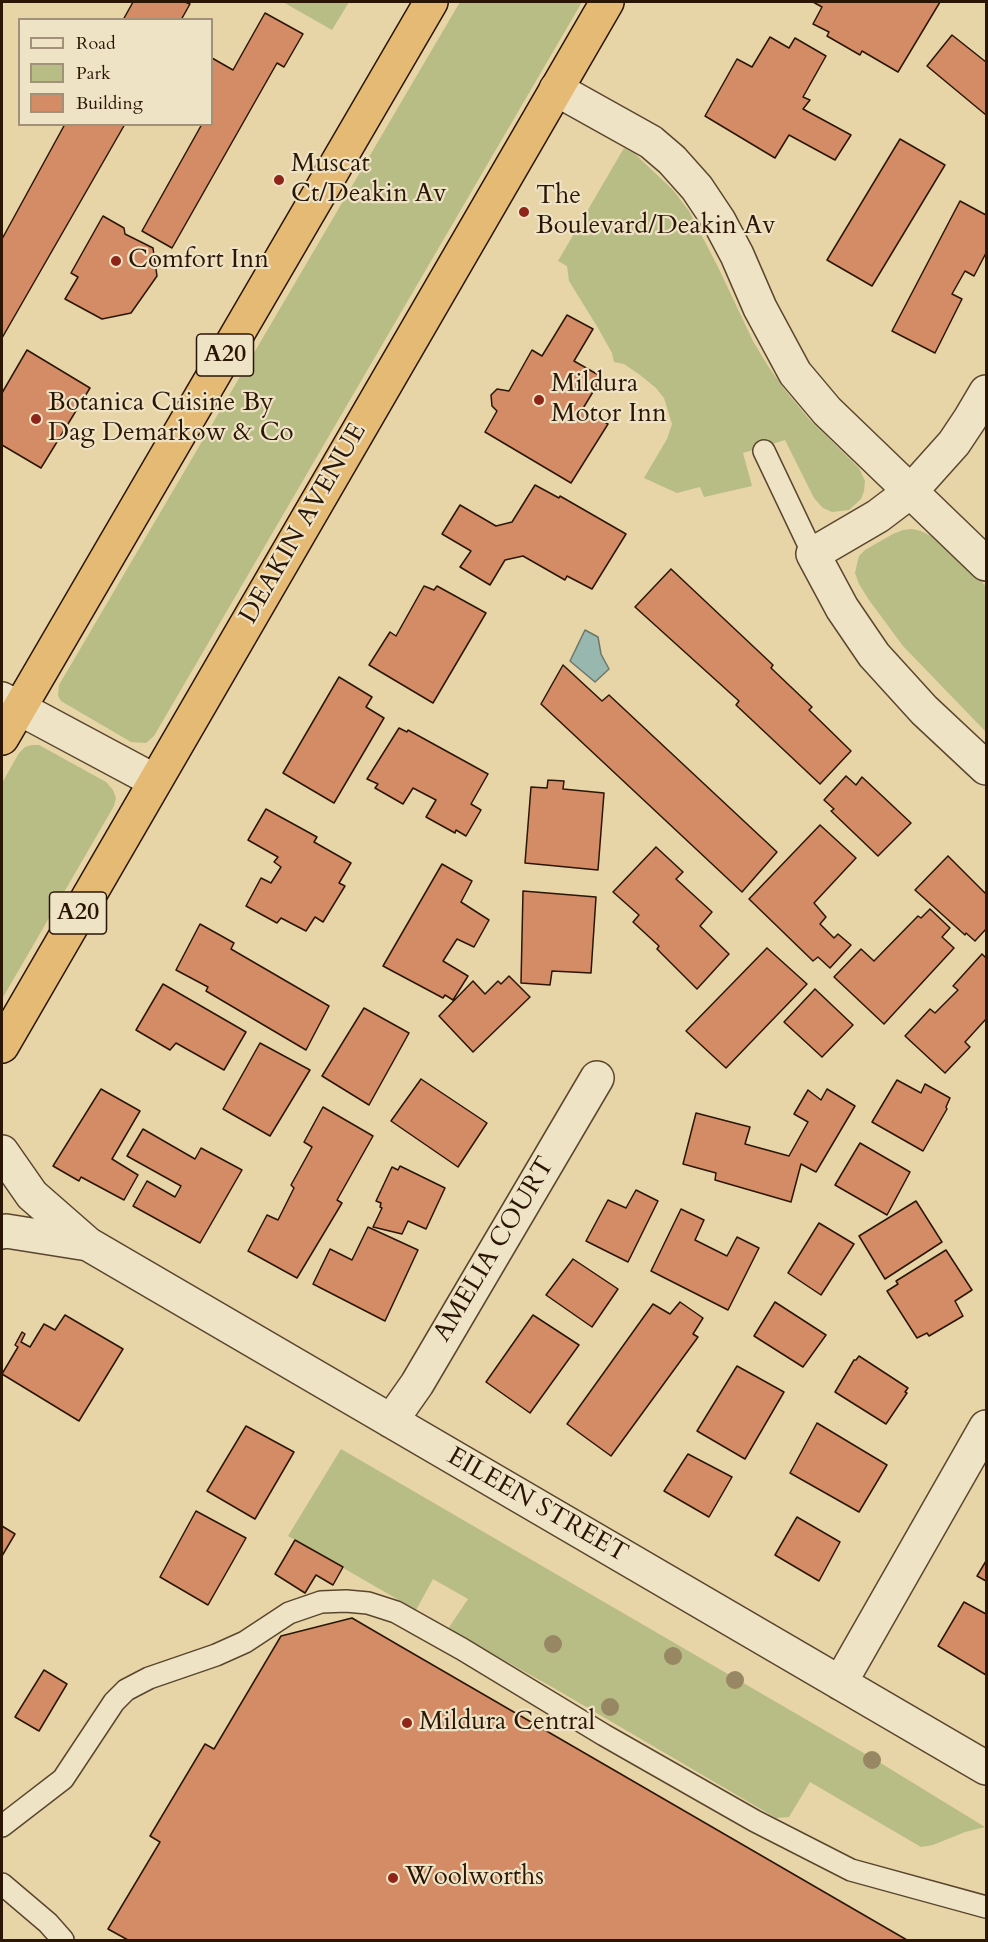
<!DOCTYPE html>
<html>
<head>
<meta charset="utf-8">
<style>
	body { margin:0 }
	#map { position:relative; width:988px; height:1942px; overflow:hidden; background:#e7d4a7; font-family:Cardo,serif }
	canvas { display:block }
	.frame { position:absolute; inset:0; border:3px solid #2b1606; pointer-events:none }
	.legend { position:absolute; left:18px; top:18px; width:195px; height:108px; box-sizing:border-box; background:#efe3c6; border:2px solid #a19179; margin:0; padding:8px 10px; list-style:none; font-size:18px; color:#2b1606 }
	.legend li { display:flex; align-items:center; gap:12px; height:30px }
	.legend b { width:30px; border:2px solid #a19179 }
</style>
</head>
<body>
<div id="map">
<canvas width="988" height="1942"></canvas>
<div class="frame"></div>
<ul class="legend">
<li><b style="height:8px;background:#efe3c6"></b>Road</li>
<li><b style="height:16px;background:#b8bc85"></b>Park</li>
<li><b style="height:16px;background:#d38c65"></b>Building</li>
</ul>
</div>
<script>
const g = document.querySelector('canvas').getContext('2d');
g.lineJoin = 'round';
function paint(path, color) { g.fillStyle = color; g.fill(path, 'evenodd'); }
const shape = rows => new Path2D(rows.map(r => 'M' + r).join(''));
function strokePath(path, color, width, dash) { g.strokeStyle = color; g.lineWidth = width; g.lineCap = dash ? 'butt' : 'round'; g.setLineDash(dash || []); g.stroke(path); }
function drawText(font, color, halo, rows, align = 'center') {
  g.font = font + ' Cardo,serif'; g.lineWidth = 4.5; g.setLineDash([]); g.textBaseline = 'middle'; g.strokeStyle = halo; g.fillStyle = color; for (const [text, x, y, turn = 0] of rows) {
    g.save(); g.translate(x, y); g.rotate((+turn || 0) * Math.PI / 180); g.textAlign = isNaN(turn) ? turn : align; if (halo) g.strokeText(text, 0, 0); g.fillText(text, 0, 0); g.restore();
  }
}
paint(shape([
	[283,2,349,2,332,30],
	[460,2,582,2,154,736,146,743,131,742,61,701,58,696,59,685],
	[624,148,635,154,673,190,689,211,718,267,753,341,768,366,785,390,809,419,859,468,865,481,864,491,861,499,849,510,832,512,823,508,814,498,785,440,743,453,752,486,704,497,700,487,677,493,644,478,667,439,672,424,664,398,656,388,640,375,624,364,614,362,612,353,598,328,569,281,567,266,558,261],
	[912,529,921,531,933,537,986,586,986,732,903,646,869,600,859,584,855,573,857,564,859,556,865,550,893,534,903,530],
	[32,745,39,745,106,782,113,790,116,798,114,806,2,999,2,783,19,753,25,747],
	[341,1449,874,1759,985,1827,965,1832,933,1845,921,1847,810,1782,789,1817,776,1818,552,1687,448,1629,468,1599,433,1579,416,1610,288,1536]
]), '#b8bc85');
const water = shape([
	[585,630,598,637,601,654,609,669,595,682,570,661,585,630]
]);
paint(water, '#98b7af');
strokePath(water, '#6c776b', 1.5);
const building = shape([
	[133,2,185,2,190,4,181,20,123,20,133,2],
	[813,2,940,2,898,72,862,51,860,55,827,36,829,32,813,24,822,7,813,2],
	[265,13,303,34,284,67,277,63,172,248,142,231,202,124,212,124,212,58,233,70,265,13],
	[952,35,986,62,986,115,927,66,952,35],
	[770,37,789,48,795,38,826,56,803,97,810,100,803,109,851,135,835,160,789,135,775,158,705,116,737,59,752,67,770,37],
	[65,124,125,124,2,338,2,239,65,124],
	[900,139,945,165,872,286,827,260,900,139],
	[960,201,986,215,986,253,974,276,965,271,952,294,962,299,935,353,892,331,960,201],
	[103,216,124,228,125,234,153,248,157,276,131,313,102,319,65,299,78,277,71,273,103,216],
	[567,315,593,329,574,361,602,377,582,410,608,424,571,483,485,432,497,411,492,406,491,395,497,389,509,391,532,350,542,356,567,315],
	[27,350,90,388,41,468,2,445,2,393,27,350],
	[535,485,559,498,560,496,626,534,592,589,567,576,565,580,523,556,505,560,490,585,460,567,471,551,442,534,460,505,496,526,512,522,535,485],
	[671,569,773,665,771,668,812,707,809,710,851,751,820,784,736,705,739,701,635,607,671,569],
	[424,586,434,590,437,586,486,613,433,703,369,665,390,632,396,636,424,586],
	[563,665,602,701,609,695,777,852,742,892,541,704,563,665],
	[339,677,372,697,366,707,384,718,334,803,283,773,339,677],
	[399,728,407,732,408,730,488,774,471,804,481,810,466,836,456,830,455,833,426,817,436,800,413,788,403,804,375,788,378,784,367,779,399,728],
	[846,776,856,785,862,777,911,823,878,856,831,811,834,809,824,800,846,776],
	[548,780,564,781,563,789,604,793,598,870,525,863,531,787,547,788,548,780],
	[266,809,317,837,314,842,351,863,339,883,345,886,323,922,315,917,306,931,281,918,277,923,246,906,261,878,271,883,281,867,274,862,278,857,248,840,266,809],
	[820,825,856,858,814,903,826,917,820,924,834,938,838,934,851,945,830,968,818,957,813,961,749,899,820,825],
	[656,847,683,872,676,879,712,912,700,926,729,954,697,989,657,949,659,946,633,922,639,915,613,892,656,847],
	[948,856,986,894,986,929,975,941,966,933,965,935,915,890,948,856],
	[442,864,472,881,461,902,489,920,474,947,457,939,443,961,468,976,453,1000,445,995,443,998,383,966,442,864],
	[523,891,596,897,591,973,552,971,550,985,521,983,523,891],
	[930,909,950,928,942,937,954,948,884,1024,834,977,861,949,874,961,918,916,921,918,930,909],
	[200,924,234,943,231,949,329,1006,306,1050,206,991,208,987,176,970,200,924],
	[767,948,807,984,726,1068,686,1031,767,948],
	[982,954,986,958,986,1019,965,1042,970,1047,945,1073,905,1036,930,1009,935,1013,958,990,953,986,982,954],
	[509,976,530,997,473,1052,439,1016,473,981,485,994,498,981,501,984,509,976],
	[163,984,246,1032,224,1070,176,1043,170,1050,136,1030,163,984],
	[815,989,853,1025,822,1057,784,1022,815,989],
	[364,1008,409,1033,369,1105,322,1076,364,1008],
	[260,1043,310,1070,270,1136,223,1109,260,1043],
	[421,1079,487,1123,458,1167,391,1121,421,1079],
	[897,1080,921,1093,925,1084,950,1098,946,1107,947,1109,923,1151,872,1122,897,1080],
	[101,1089,140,1111,112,1159,138,1175,124,1200,81,1177,79,1181,53,1166,101,1089],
	[827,1089,855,1106,816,1172,801,1164,791,1202,715,1180,716,1173,683,1164,696,1113,750,1127,745,1144,789,1156,808,1122,794,1114,808,1090,821,1100,827,1089],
	[323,1107,373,1136,337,1200,342,1203,297,1278,248,1251,267,1215,278,1220,294,1188,291,1185,312,1147,304,1142,323,1107],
	[143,1129,195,1159,201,1148,242,1170,200,1243,133,1206,147,1181,175,1197,181,1186,127,1156,143,1129],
	[860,1143,910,1172,887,1215,835,1185,860,1143],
	[400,1166,445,1188,426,1229,408,1221,402,1234,373,1227,382,1208,380,1207,381,1203,376,1201,392,1167,398,1170,400,1166],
	[636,1190,658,1201,628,1262,586,1241,608,1200,626,1208,636,1190],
	[916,1201,942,1242,885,1279,859,1236,916,1201],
	[681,1209,704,1220,695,1240,727,1256,737,1237,759,1248,728,1310,651,1271,681,1209],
	[819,1223,854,1244,821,1295,788,1273,819,1223],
	[368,1227,418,1250,385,1321,313,1284,330,1249,352,1260,368,1227],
	[946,1250,972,1290,955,1301,963,1316,929,1336,927,1333,917,1338,887,1291,898,1284,896,1281,946,1250],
	[573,1259,618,1289,592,1327,546,1295,573,1259],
	[680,1302,703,1318,693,1334,698,1337,611,1456,567,1424,653,1304,670,1314,680,1302],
	[775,1302,826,1335,803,1367,754,1336,775,1302],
	[65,1315,123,1349,79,1421,2,1374,18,1347,15,1345,22,1332,25,1334,21,1342,30,1347,44,1324,55,1330,65,1315],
	[533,1315,579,1345,530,1413,486,1382,533,1315],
	[859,1356,908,1388,905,1392,907,1393,886,1424,835,1392,854,1360,856,1360,859,1356],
	[737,1366,784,1392,745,1459,697,1431,737,1366],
	[817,1423,887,1465,859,1512,790,1473,817,1423],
	[246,1426,294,1452,255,1519,207,1491,246,1426],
	[688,1454,732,1477,709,1517,664,1491,688,1454],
	[196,1511,246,1538,208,1605,160,1577,196,1511],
	[797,1517,840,1542,819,1581,775,1555,797,1517],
	[2,1526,15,1534,2,1556,2,1526],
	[295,1540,343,1567,333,1585,316,1575,305,1593,275,1574,295,1540],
	[986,1561,986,1581,977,1576,986,1561],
	[964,1602,986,1614,986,1675,938,1646,964,1602],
	[352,1618,400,1646,907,1940,128,1940,108,1929,160,1842,150,1836,205,1744,214,1749,281,1636,352,1618],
	[44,1670,67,1684,39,1731,15,1717,44,1670]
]);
paint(building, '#d38c65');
strokePath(building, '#2b1606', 1.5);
const lane = shape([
	[764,451,813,554],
	[2,1826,63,1779,114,1702,126,1690,149,1678,216,1655,245,1642,289,1613,321,1602,346,1601,368,1603,396,1612,462,1649,604,1735,755,1821,851,1870,986,1907],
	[2,1884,48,1923,63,1940]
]);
const street = shape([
	[556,89,651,142,672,160,697,188,719,221,737,255,760,308,795,373,827,411,986,564],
	[986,392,970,419,954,443,911,491,878,516,813,554,842,608,874,655,924,710,986,768],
	[2,699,155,781],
	[2,1152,32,1195,88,1244,986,1768],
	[2,1232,6,1231,88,1244],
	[391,1421,417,1384,597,1078],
	[840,1683,986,1427]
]);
const highway = shape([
	[2,738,431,2],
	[2,1046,607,2]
]);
strokePath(lane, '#5a462e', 24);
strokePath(street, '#5a462e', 36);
strokePath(highway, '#2b1606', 36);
strokePath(lane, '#efe3c6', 21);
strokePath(street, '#efe3c6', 33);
strokePath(highway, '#e4ba74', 33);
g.fillStyle = '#978763';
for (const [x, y] of [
	[553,1644],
	[673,1656],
	[735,1680],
	[610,1707],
	[872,1760]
]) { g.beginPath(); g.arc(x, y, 9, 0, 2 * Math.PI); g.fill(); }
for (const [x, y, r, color] of [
	[279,180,6,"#8f2418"],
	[524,212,6,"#8f2418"],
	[116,261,6,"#8f2418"],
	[539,400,6,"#8f2418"],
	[36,419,6,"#8f2418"],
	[407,1723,6,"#8f2418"],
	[393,1878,6,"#8f2418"]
]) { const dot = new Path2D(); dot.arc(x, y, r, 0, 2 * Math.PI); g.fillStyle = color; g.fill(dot); strokePath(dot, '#efe3c6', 2); }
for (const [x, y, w] of [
	[225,355,57],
	[78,913,57]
]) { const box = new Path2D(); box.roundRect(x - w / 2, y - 21, w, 42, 4.5); g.fillStyle = '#efe3c6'; g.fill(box); strokePath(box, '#2b1606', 1.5); }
drawText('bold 24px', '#2b1606', null, [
	["A20",225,355],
	["A20",78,913]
]);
drawText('26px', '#2b1606', '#efe3c6', [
	["Muscat",291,165],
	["Ct/Deakin Av",291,195],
	["The",536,197],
	["Boulevard/Deakin Av",536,227],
	["Comfort Inn",128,261],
	["Mildura",551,385],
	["Motor Inn",551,415],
	["Botanica Cuisine By",48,404],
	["Dag Demarkow & Co",48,434],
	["Mildura Central",419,1723],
	["Woolworths",405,1878]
], 'left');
drawText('26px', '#2b1606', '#efe3c6', [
	["DEAKIN AVENUE",304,524,-60],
	["AMELIA COURT",495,1250,-59],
	["EILEEN STREET",537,1506,30]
]);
</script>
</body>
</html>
